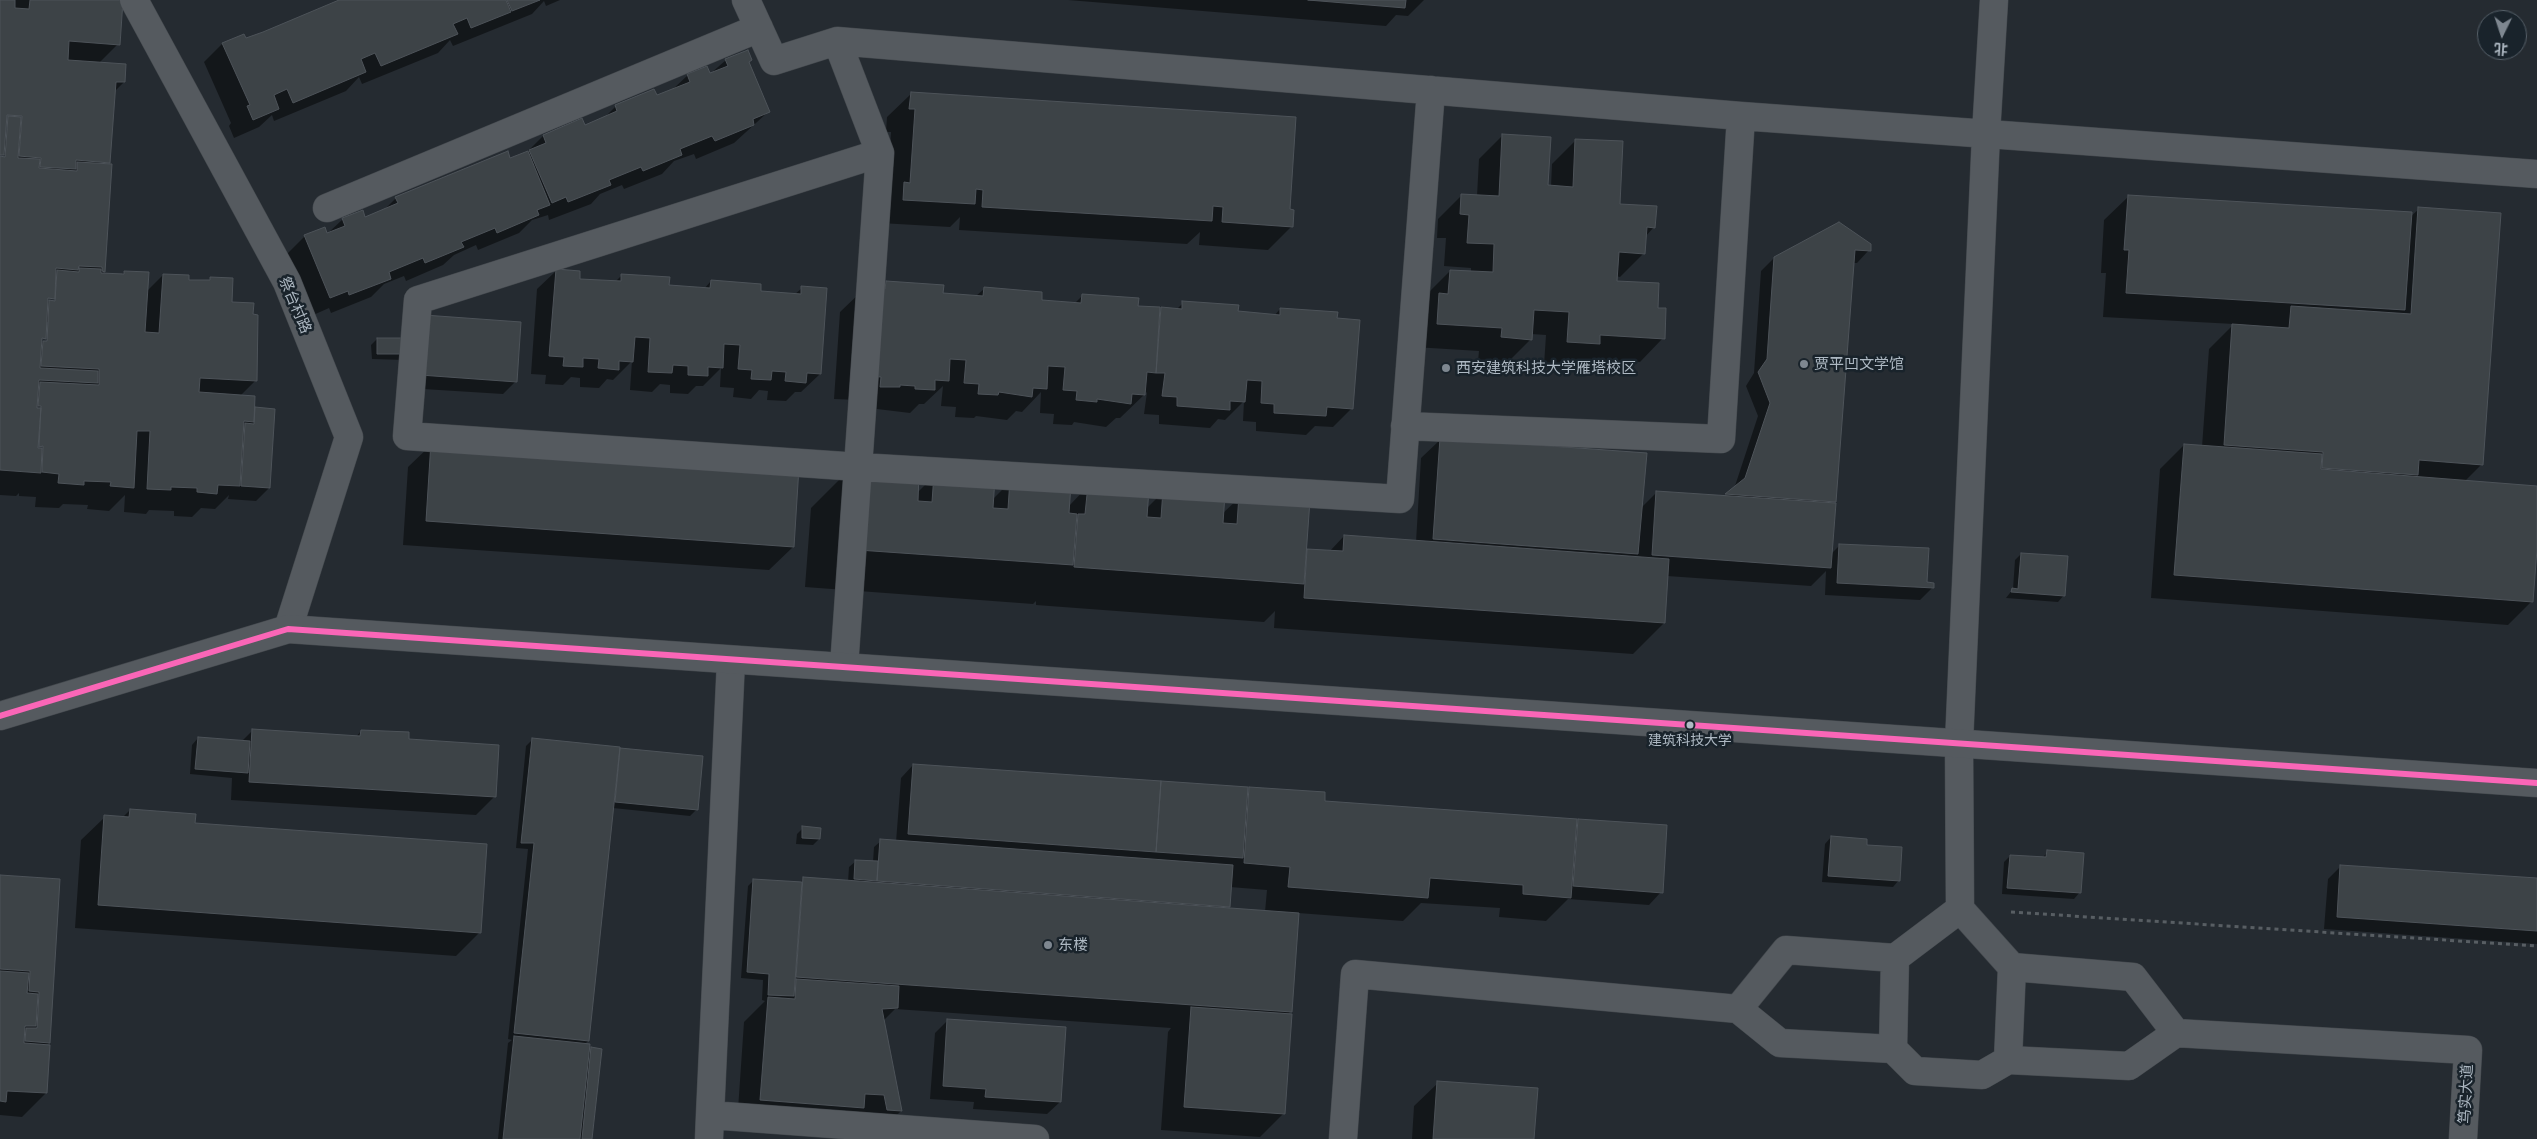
<!DOCTYPE html>
<html>
<head>
<meta charset="utf-8">
<style>
	body { margin:0 }
	#map { position:relative; width:2537px; height:1139px; overflow:hidden; background:#252b31; font-family:"Golos Text","Noto Sans SC",sans-serif }
	canvas { display:block }
	.north { position:absolute; left:2477px; top:10px; width:50px; height:50px; box-sizing:border-box; background:#19232b; border:1px solid #555f68; border-radius:50%; rotate:184deg; font-size:14px; font-weight:700; line-height:20px; text-align:center; color:#aeb9c3 }
	.north::after { content:''; display:block; margin:auto; width:18px; height:22px; background:#7e8790; clip-path:polygon(50% 0,100% 100%,50% 72%,0 100%) }
</style>
</head>
<body>
<div id="map">
<canvas width="2537" height="1139"></canvas>
<div class="north">北</div>
</div>
<script>
const g = document.querySelector('canvas').getContext('2d');
g.lineJoin = 'round';
function paint(path, color) { g.fillStyle = color; g.fill(path, 'evenodd'); }
const shape = rows => new Path2D(rows.map(r => 'M' + r).join(''));
function strokePath(path, color, width, dash) { g.strokeStyle = color; g.lineWidth = width; g.lineCap = dash ? 'butt' : 'round'; g.setLineDash(dash || []); g.stroke(path); }
function drawText(font, color, halo, rows, align = 'center') {
  g.font = font + ' "Golos Text","Noto Sans SC",sans-serif'; g.lineWidth = 5; g.setLineDash([]); g.textBaseline = 'middle'; g.strokeStyle = halo; g.fillStyle = color; for (const [text, x, y, turn = 0] of rows) {
    g.save(); g.translate(x, y); g.rotate((+turn || 0) * Math.PI / 180); g.textAlign = isNaN(turn) ? turn : align; if (halo) g.strokeText(text, 0, 0); g.fillText(text, 0, 0); g.restore();
  }
}
paint(shape([
	[0,0,121,0,118,44,99,63,124,82,114,92,109,162,106,165,104,271,101,275,121,275,124,272,147,291,163,275,187,281,207,282,211,278,230,303,255,381,240,396,253,411,256,409,269,488,256,501,228,499,229,495,215,509,201,508,192,517,174,516,174,511,149,510,146,514,124,512,125,495,109,511,87,509,88,505,63,504,59,508,35,507,36,497,19,496,19,493,16,496,0,495,0,158,6,158,6,154,0,154],
	[6,113,28,117,28,119,9,118,6,134,4,133],
	[47,297,57,297,56,302,47,301],
	[47,322,49,322,48,342,37,341,44,338],
	[36,406,43,407,42,410,36,409],
	[38,433,41,433,44,450,37,449],
	[343,0,560,0,546,6,544,1,532,14,453,46,450,40,438,53,362,84,359,77,346,91,274,121,272,115,259,127,234,138,229,126,231,123,204,62,222,44,245,40],
	[1068,0,1424,0,1408,16,1396,15,1386,26],
	[726,60,748,63,768,112,734,143,696,159,694,154,674,161,662,174,624,189,622,185,600,194,591,204,549,220,548,215,532,220,519,233,478,250,476,245,454,255,443,265,406,281,404,276,384,284,371,297,331,313,329,308,311,316,286,255,305,236,327,234,343,219,364,218,383,211,396,198,527,152,543,136,581,120,584,126,604,118,615,107,654,91,656,97,672,90,688,75,710,74],
	[911,94,1289,211,1292,226,1268,250,1199,245,1200,232,1187,244,959,230,960,217,950,227,880,223,887,201,891,132,886,132,887,117],
	[1503,135,1547,186,1551,187,1552,164,1576,140,1619,205,1654,227,1645,237,1644,253,1620,277,1616,276,1616,282,1656,309,1663,338,1640,362,1583,359,1575,367,1544,365,1546,335,1531,334,1531,339,1507,363,1478,361,1479,351,1414,347,1426,295,1450,271,1471,272,1471,268,1444,266,1446,238,1437,238,1438,219,1462,195,1477,196,1479,159],
	[2128,197,2410,217,2419,209,2482,464,2464,482,2537,487,2537,532,2532,601,2508,625,2151,598,2160,469,2184,445,2202,447,2209,349,2234,324,2103,317,2106,273,2101,273,2104,220],
	[1839,224,1869,250,1857,263,1852,263,1835,501,1832,504,1831,554,1840,545,1932,588,1920,600,1825,595,1826,571,1811,586,1667,576,1664,623,1633,654,1274,628,1275,611,1264,622,1036,605,1036,601,1033,604,805,587,811,508,850,469,917,493,935,475,993,499,1011,481,1069,506,1088,486,1146,509,1164,491,1222,514,1240,497,1305,553,1308,550,1330,551,1344,536,1416,542,1421,458,1440,440,1641,508,1657,492,1724,497,1734,489,1758,416,1746,386,1754,373,1761,271,1774,258],
	[556,271,578,280,615,282,622,275,668,286,704,289,711,281,759,292,794,295,802,288,820,374,801,392,795,392,786,401,767,400,768,391,759,390,751,399,733,397,734,388,720,387,721,368,703,386,696,386,688,394,670,393,670,385,660,384,652,392,630,390,632,361,613,380,607,379,599,388,580,387,580,378,571,377,563,385,545,384,546,375,531,374,537,289],
	[886,282,942,294,976,296,984,289,1040,301,1075,303,1082,296,1158,312,1161,309,1176,310,1183,303,1237,313,1274,316,1280,309,1336,320,1352,408,1333,427,1315,426,1306,435,1256,431,1256,422,1243,421,1244,401,1225,420,1218,419,1210,428,1159,424,1159,415,1144,414,1147,392,1120,418,1116,418,1106,427,1074,422,1072,425,1053,424,1054,414,1040,413,1041,392,1022,412,1016,411,1007,420,976,416,974,418,955,417,956,407,941,406,943,386,924,404,919,404,910,413,877,409,875,410,858,400,834,399,840,312,864,289,879,290],
	[377,339,516,381,503,394,407,388,404,360,372,359,371,345],
	[432,444,793,547,769,570,403,545,408,467],
	[2021,554,2064,595,2058,602,2006,598,2013,589,2015,560],
	[253,730,356,737,361,731,408,740,494,797,476,815,231,800,232,778,190,774,192,745,198,738,241,742],
	[532,740,702,757,697,809,690,816,613,808,588,1041,585,1044,588,1053,592,1049,591,1139,498,1139,508,1043,512,1040,508,1039,528,849,516,848,526,746],
	[913,765,1247,792,1250,788,1323,802,1575,823,1578,820,1661,892,1649,905,1568,899,1546,921,1499,917,1500,908,1421,903,1403,921,1298,913,1291,1011,1287,1015,1284,1113,1260,1137,1161,1130,1168,1032,1171,1028,895,1009,883,1021,901,1111,878,1134,737,1124,744,1022,765,1001,762,1000,763,980,741,978,748,886,754,880,799,883,804,879,848,882,849,867,856,861,873,862,874,847,881,841,896,842,901,778],
	[1230,887,1267,890,1265,912,1226,909,1229,906],
	[130,810,194,824,480,932,456,956,75,928,81,840,105,817,122,818],
	[803,828,819,839,813,845,796,844,797,834],
	[1831,837,1899,880,1893,887,1822,882,1825,844],
	[2048,852,2080,892,2074,899,2002,894,2004,862,2010,856,2042,858],
	[2341,866,2537,880,2537,944,2324,929,2328,879],
	[0,876,59,880,49,1043,45,1046,46,1093,22,1117,0,1115],
	[948,1020,1060,1102,1047,1114,973,1109,974,1102,930,1099,935,1033],
	[1438,1083,1533,1139,1412,1139,1414,1106]
]), '#0007');
const building = shape([
	[0,0,15,0,15,8,29,9,30,0,123,0,120,45,69,41,68,60,126,64,125,82,116,82,110,163,76,160,76,169,40,167,41,158,19,156,22,116,7,115,4,155,0,155,0,0],
	[339,0,506,0,511,12,471,28,467,18,453,24,458,34,381,66,375,53,361,59,366,72,293,103,287,89,274,95,279,109,253,120,247,106,250,105,222,43,244,34,246,38,263,32,339,0],
	[507,0,540,0,512,11,507,0],
	[1308,0,1406,0,1405,8,1308,0],
	[748,50,752,60,749,62,770,112,753,119,754,125,715,141,712,136,680,149,682,155,643,171,641,167,609,180,611,185,568,202,566,197,552,203,529,150,546,143,543,135,582,118,585,125,617,111,615,105,654,89,657,95,690,82,687,74,707,66,710,73,728,66,725,59,748,50],
	[911,92,1296,117,1290,209,1294,210,1293,227,1222,222,1223,207,1213,206,1212,221,982,207,983,190,976,189,975,204,903,200,904,182,910,183,915,109,909,109,911,92],
	[8,116,21,117,18,158,40,159,39,168,77,171,77,162,112,164,105,272,102,271,102,267,79,266,78,270,56,268,55,299,48,298,46,339,42,338,40,368,98,371,98,383,39,380,37,408,41,408,38,448,42,448,41,473,0,470,0,156,5,157,8,116],
	[1502,134,1551,137,1548,185,1573,187,1575,139,1623,141,1620,204,1657,206,1655,228,1647,227,1645,254,1619,252,1617,281,1659,283,1658,308,1666,308,1665,339,1600,335,1600,344,1567,342,1569,312,1534,310,1532,340,1501,337,1502,328,1437,324,1439,293,1448,294,1450,270,1493,272,1494,244,1467,243,1469,215,1460,214,1461,194,1499,196,1502,134],
	[508,151,510,158,528,151,550,205,537,210,539,215,497,233,495,228,461,242,464,247,425,263,423,258,389,272,391,279,349,295,348,291,330,298,304,235,325,227,327,233,345,226,342,218,363,210,365,217,398,203,395,197,508,151],
	[2128,195,2412,212,2405,310,2126,293,2129,250,2124,250,2128,195],
	[2418,207,2501,213,2483,465,2419,460,2418,475,2322,468,2323,452,2224,445,2232,324,2289,328,2291,306,2411,314,2418,207],
	[1839,222,1871,244,1871,251,1855,250,1836,502,1725,494,1745,478,1770,403,1758,372,1767,359,1774,257,1839,222],
	[79,268,101,269,101,273,124,274,124,271,149,272,145,332,159,333,163,274,189,275,189,280,210,280,210,277,233,278,232,302,254,303,253,314,258,315,257,381,200,378,199,392,255,396,254,422,244,421,240,486,218,485,217,494,197,492,197,488,171,487,171,490,147,489,150,431,137,431,134,488,110,486,111,482,84,481,84,485,58,483,59,474,42,472,43,446,39,447,41,406,38,406,40,382,99,385,99,369,41,366,43,341,47,341,49,300,55,301,57,270,79,272,79,268],
	[556,269,580,271,580,279,621,281,621,274,670,277,669,285,710,288,711,280,761,284,761,291,801,294,801,286,827,288,821,374,807,373,806,383,785,381,786,372,772,371,771,380,751,379,752,370,738,369,740,345,724,344,723,368,708,367,708,376,688,375,688,366,673,365,672,373,648,372,650,338,635,337,633,362,619,361,619,370,598,368,599,359,583,358,583,367,563,366,564,357,549,356,556,269],
	[886,281,944,285,943,293,983,296,984,287,1042,292,1042,300,1081,303,1082,294,1139,298,1138,306,1160,307,1156,373,1147,372,1145,395,1132,394,1131,404,1097,399,1097,402,1076,400,1077,391,1063,390,1065,367,1048,366,1047,389,1033,388,1032,397,999,392,998,395,978,394,979,384,964,383,966,360,950,359,949,381,935,380,935,390,915,389,915,386,900,385,900,387,880,387,881,377,857,375,864,287,885,289,886,281],
	[1182,301,1239,305,1238,311,1280,315,1280,308,1338,312,1337,318,1360,320,1353,409,1327,407,1326,416,1274,413,1274,404,1261,403,1262,381,1247,380,1245,402,1230,401,1230,410,1177,406,1177,397,1162,396,1165,373,1156,373,1161,307,1182,309,1182,301],
	[424,315,521,322,517,382,420,375,424,315],
	[377,338,412,338,412,354,377,354,377,338],
	[255,407,275,409,270,488,241,486,245,423,254,424,255,407],
	[1440,438,1647,453,1638,554,1433,539,1440,438],
	[431,442,799,467,794,547,426,521,431,442],
	[2184,444,2322,454,2321,469,2537,486,2537,549,2533,602,2174,575,2184,444],
	[849,468,919,473,918,501,932,502,934,474,995,478,993,508,1008,509,1010,479,1071,484,1069,513,1077,514,1073,565,844,549,849,468],
	[1088,485,1149,489,1147,517,1161,518,1163,490,1225,494,1223,523,1237,524,1239,495,1310,500,1304,584,1074,567,1078,514,1085,514,1088,485],
	[1656,491,1836,503,1831,568,1652,555,1656,491],
	[1344,535,1669,559,1665,623,1304,598,1307,549,1343,551,1344,535],
	[1839,544,1929,548,1927,582,1934,583,1934,588,1837,583,1839,544],
	[2021,553,2068,556,2065,596,2011,592,2012,588,2018,589,2021,553],
	[252,729,360,736,361,730,409,732,409,739,499,745,496,797,249,782,252,729],
	[198,737,250,741,248,773,195,769,198,737],
	[532,738,620,747,589,1041,514,1033,534,843,521,843,532,738],
	[620,748,703,756,698,810,615,802,620,748],
	[913,764,1161,781,1156,852,908,834,913,764],
	[1161,781,1248,787,1243,858,1156,852,1161,781],
	[1249,787,1325,792,1325,801,1577,819,1571,898,1523,894,1523,885,1430,878,1428,898,1288,887,1290,867,1244,863,1249,787],
	[130,809,196,814,195,823,487,844,481,933,98,905,104,815,129,817,130,809],
	[1578,819,1667,825,1663,893,1573,886,1578,819],
	[802,826,821,828,820,839,802,838,802,826],
	[1831,836,1867,839,1867,845,1902,847,1900,881,1828,876,1831,836],
	[880,839,1233,865,1230,907,877,881,880,839],
	[2047,850,2084,853,2081,893,2007,888,2010,855,2046,857,2047,850],
	[855,860,878,861,877,881,854,879,855,860],
	[2340,865,2537,878,2537,931,2337,917,2340,865],
	[0,875,60,879,50,1043,25,1041,26,1028,37,1028,39,992,29,991,30,971,0,969,0,875],
	[803,877,1299,913,1292,1012,796,977,803,877],
	[753,879,802,882,794,996,768,995,769,974,747,972,753,879],
	[0,971,29,973,27,993,38,994,36,1026,25,1026,24,1043,50,1045,47,1093,7,1091,6,1102,0,1101,0,971],
	[796,979,899,986,898,1008,882,1009,902,1111,887,1110,884,1095,865,1094,864,1108,760,1100,768,997,795,999,796,979],
	[1191,1007,1292,1014,1285,1114,1184,1107,1191,1007],
	[947,1019,1066,1027,1061,1102,985,1097,986,1089,943,1086,947,1019],
	[514,1036,590,1044,580,1139,503,1139,514,1036],
	[591,1047,602,1049,592,1139,582,1139,591,1047],
	[1437,1081,1538,1088,1534,1139,1433,1139,1437,1081]
]);
paint(building, '#3d4347');
strokePath(building, '#4d5359', 1);
const minor = shape([
	[134,0,287,282,349,437,288,629],
	[746,0,774,61,837,41,1741,116,2537,174],
	[1994,0,1986,134,1959,743,1960,909,2012,967,2133,977,2176,1033,2468,1050,2463,1139],
	[837,41,880,153,844,667],
	[880,153,418,300,407,436,859,467,1400,499,1431,90],
	[327,208,759,28],
	[1405,426,1721,439,1741,116],
	[1738,1009,1780,1043,1893,1049,1915,1071,1982,1075,2008,1060,2129,1066,2176,1033],
	[1893,1049,1895,958],
	[2008,1060,2012,967],
	[710,1115,731,660],
	[709,1139,710,1115,1035,1139],
	[1343,1139,1355,974,1738,1009,1786,950,1895,958,1960,909]
]);
const tertiary = shape([
	[0,716,288,629,2537,783]
]);
strokePath(minor, '#42474c', 29);
strokePath(tertiary, '#42474c', 29);
strokePath(shape([
	[2011,912,2537,946]
]), '#585e63', 3, [4, 4]);
strokePath(minor, '#555a5f', 28);
strokePath(tertiary, '#555a5f', 28);
strokePath(shape([
	[0,716,288,629,2537,783]
]), '#fa66b7', 6);
for (const [x, y, r, color] of [
	[1804,364,5,"#7e8790"],
	[1446,368,5,"#7e8790"],
	[1690,725,4.5,"#aeb9c3"],
	[1048,945,5,"#7e8790"]
]) { const dot = new Path2D(); dot.arc(x, y, r, 0, 2 * Math.PI); g.fillStyle = color; g.fill(dot); strokePath(dot, '#19232b', 2); }
drawText('14px', '#aeb9c3', '#19232b', [
	["建筑科技大学",1690,741]
]);
drawText('15px', '#aeb9c3', '#19232b', [
	["祭台村路",295,305,67],
	["笃实大道",2466,1094,-87]
]);
drawText('15px', '#aeb9c3', '#19232b', [
	["贾平凹文学馆",1814,364],
	["西安建筑科技大学雁塔校区",1456,368],
	["东楼",1058,945]
], 'left');
</script>
</body>
</html>
